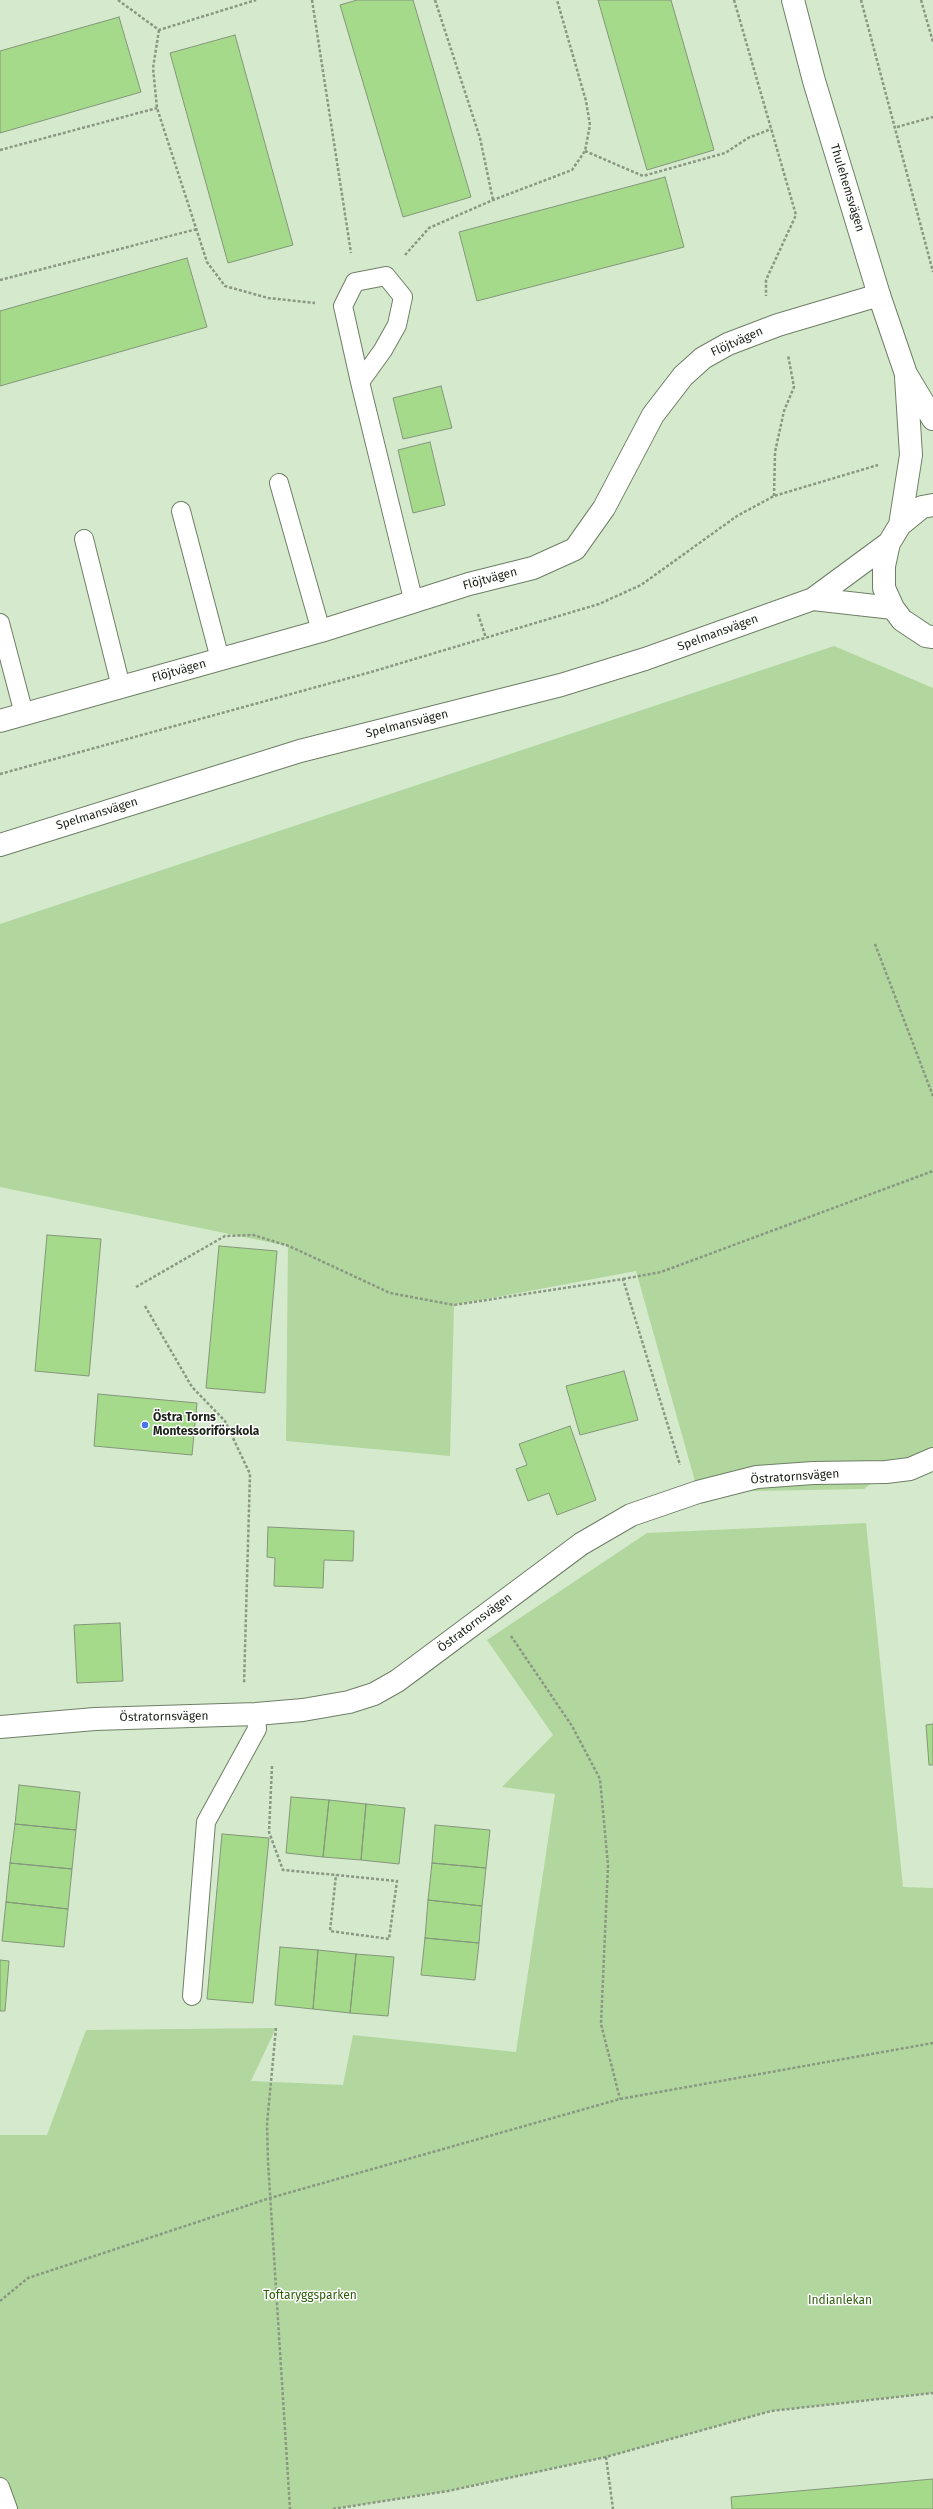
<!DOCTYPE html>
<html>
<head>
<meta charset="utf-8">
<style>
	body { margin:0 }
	canvas { display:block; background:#d5e9cc }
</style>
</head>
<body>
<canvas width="933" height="2509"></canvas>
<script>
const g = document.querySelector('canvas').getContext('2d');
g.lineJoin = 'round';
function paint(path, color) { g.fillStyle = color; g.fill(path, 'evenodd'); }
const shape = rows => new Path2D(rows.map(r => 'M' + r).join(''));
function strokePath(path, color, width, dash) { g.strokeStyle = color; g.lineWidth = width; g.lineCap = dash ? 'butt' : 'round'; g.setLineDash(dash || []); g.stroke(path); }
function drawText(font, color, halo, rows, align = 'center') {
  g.font = font + ' "Fira Sans",sans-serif'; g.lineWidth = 3; g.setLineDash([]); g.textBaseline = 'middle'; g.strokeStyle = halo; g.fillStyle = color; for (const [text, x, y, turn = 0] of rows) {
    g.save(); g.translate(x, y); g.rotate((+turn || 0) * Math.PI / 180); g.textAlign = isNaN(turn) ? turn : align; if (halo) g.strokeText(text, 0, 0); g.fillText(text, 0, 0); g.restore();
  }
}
paint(shape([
	[834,646,933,688,933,1459,886,1472,864,1489,698,1492,636,1271,454,1305,450,1456,286,1441,288,1246,0,1187,0,924],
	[866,1523,903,1887,933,1888,933,2393,771,2411,606,2457,448,2491,333,2509,0,2509,0,2135,47,2135,86,2030,276,2028,251,2081,343,2085,353,2035,516,2052,555,1794,502,1787,553,1735,487,1640,647,1533]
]), '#b1d79e');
const building = shape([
	[357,0,413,0,471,197,403,217,340,5,357,0],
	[598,0,671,0,714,150,647,170,598,0],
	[119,17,141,92,0,133,0,51,119,17],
	[235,35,293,245,228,263,170,53,235,35],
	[665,177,684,247,477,301,459,232,665,177],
	[187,258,207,327,0,386,0,311,187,258],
	[441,386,452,428,403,439,393,398,441,386],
	[430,442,445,505,413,513,398,450,430,442],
	[47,1235,101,1239,89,1376,35,1371,47,1235],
	[219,1246,277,1251,265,1393,206,1388,219,1246],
	[624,1371,638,1420,580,1435,566,1386,624,1371],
	[98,1394,197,1403,192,1455,94,1446,98,1394],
	[570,1426,596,1500,557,1515,549,1493,528,1501,516,1469,527,1465,519,1444,570,1426],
	[268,1527,354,1531,353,1561,324,1560,323,1588,274,1586,275,1558,267,1557,268,1527],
	[120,1623,123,1681,77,1683,74,1625,120,1623],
	[933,1724,933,1765,929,1765,926,1725,933,1724],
	[19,1785,80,1792,76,1830,15,1824,19,1785],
	[291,1797,329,1800,323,1857,286,1853,291,1797],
	[329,1800,366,1804,361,1860,323,1857,329,1800],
	[366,1804,405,1808,399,1864,361,1860,366,1804],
	[15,1824,76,1830,72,1869,10,1863,15,1824],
	[435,1825,490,1830,486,1868,432,1863,435,1825],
	[222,1834,269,1838,253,2003,207,1999,222,1834],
	[10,1863,72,1869,68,1909,6,1902,10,1863],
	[432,1863,486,1868,482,1906,428,1900,432,1863],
	[428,1900,482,1906,479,1943,425,1938,428,1900],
	[6,1902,68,1909,64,1947,2,1941,6,1902],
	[425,1938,479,1943,475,1980,421,1975,425,1938],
	[280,1947,318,1950,313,2009,275,2005,280,1947],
	[318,1950,356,1954,350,2013,313,2009,318,1950],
	[356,1954,394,1957,388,2016,350,2013,356,1954],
	[0,1960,9,1961,5,2011,0,2011,0,1960],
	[933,2479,933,2509,732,2509,731,2497,933,2479]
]);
paint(building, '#a5da8a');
strokePath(building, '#84967c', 1);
const lane = shape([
	[360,382,383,350,397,325,403,297,386,276,355,282,343,306,360,382,414,603],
	[279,483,321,631],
	[181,511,220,659],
	[84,539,121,687],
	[0,623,24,714],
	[192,1996,206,1822,257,1729,256,1714],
	[0,2487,8,2509]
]);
const street = shape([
	[0,721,321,631,469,584,533,568,575,549,604,508,653,415,683,376,703,358,728,344,778,325,879,295],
	[0,1727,95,1719,256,1714,303,1710,349,1702,374,1694,397,1681,581,1544,631,1515,698,1492,757,1477,813,1473,886,1472,910,1469,933,1459]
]);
const secondary = shape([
	[793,0,814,81,879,295,906,374,933,419],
	[933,505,922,507,900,525,889,543,884,566,884,588,893,608,902,620,926,636,933,637],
	[900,525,911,455,906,377],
	[813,599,893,608],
	[0,845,300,751,561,685,645,659,813,599,889,543]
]);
strokePath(lane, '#6e7f66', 20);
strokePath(street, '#6e7f66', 24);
strokePath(secondary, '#6e7f66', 24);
strokePath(shape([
	[118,0,159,30,256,0],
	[312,0,351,253],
	[435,0,480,138,493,200],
	[734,0,796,215,766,280,766,296],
	[861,0,933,272],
	[921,0,933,42],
	[159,30,153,68,157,108,207,262,225,286,268,298,315,303],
	[897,127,933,117],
	[0,150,157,108],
	[585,151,643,176,725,153,748,138,771,129],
	[405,255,429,228,493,200,572,170,585,151,590,125,586,101,557,0],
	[0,280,197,229],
	[774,496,775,452,784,411,794,387,788,355],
	[478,614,486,638],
	[0,774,371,672,599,604,641,585,737,516,774,496,878,465],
	[875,944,933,1096],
	[623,1279,661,1272,933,1171],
	[136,1287,225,1236,253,1235,289,1246,390,1293,454,1305,623,1279,680,1465],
	[145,1306,192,1387,225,1421,250,1474,244,1684],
	[511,1636,572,1726,600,1779,608,1865,601,2024,620,2099],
	[272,1766,269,1832,283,1870,336,1875,397,1881,389,1939,330,1931,336,1875],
	[276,2028,267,2124,268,2162,290,2509],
	[0,2301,28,2278,270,2198,620,2099,933,2043],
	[606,2457,613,2509],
	[333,2509,448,2491,606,2457,771,2411,933,2393]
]), '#8a9883', 2.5, [3, 2]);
strokePath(lane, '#fff', 18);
strokePath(street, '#fff', 22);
strokePath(secondary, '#fff', 22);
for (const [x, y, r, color] of [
	[145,1425,4,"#4676e8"]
]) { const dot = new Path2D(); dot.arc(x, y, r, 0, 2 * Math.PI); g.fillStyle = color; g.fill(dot); strokePath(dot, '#fff', 1.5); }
drawText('12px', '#1c2319', '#fff', [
	["Thulehemsvägen",847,188,73],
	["Flöjtvägen",737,342,-24],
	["Flöjtvägen",490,579,-15],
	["Spelmansvägen",718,633,-20],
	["Flöjtvägen",179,671,-16],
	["Spelmansvägen",407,724,-14],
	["Spelmansvägen",97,814,-17],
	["Östratornsvägen",795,1477,-4],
	["Östratornsvägen",475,1623,-37],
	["Östratornsvägen",164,1717,-1]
]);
drawText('bold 12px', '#1c2319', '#fff', [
	["Östra Torns",153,1418],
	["Montessoriförskola",153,1432]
], 'left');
drawText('12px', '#2f5e0b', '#fff', [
	["Toftaryggsparken",310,2296],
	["Indianlekan",840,2301]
]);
</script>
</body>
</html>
